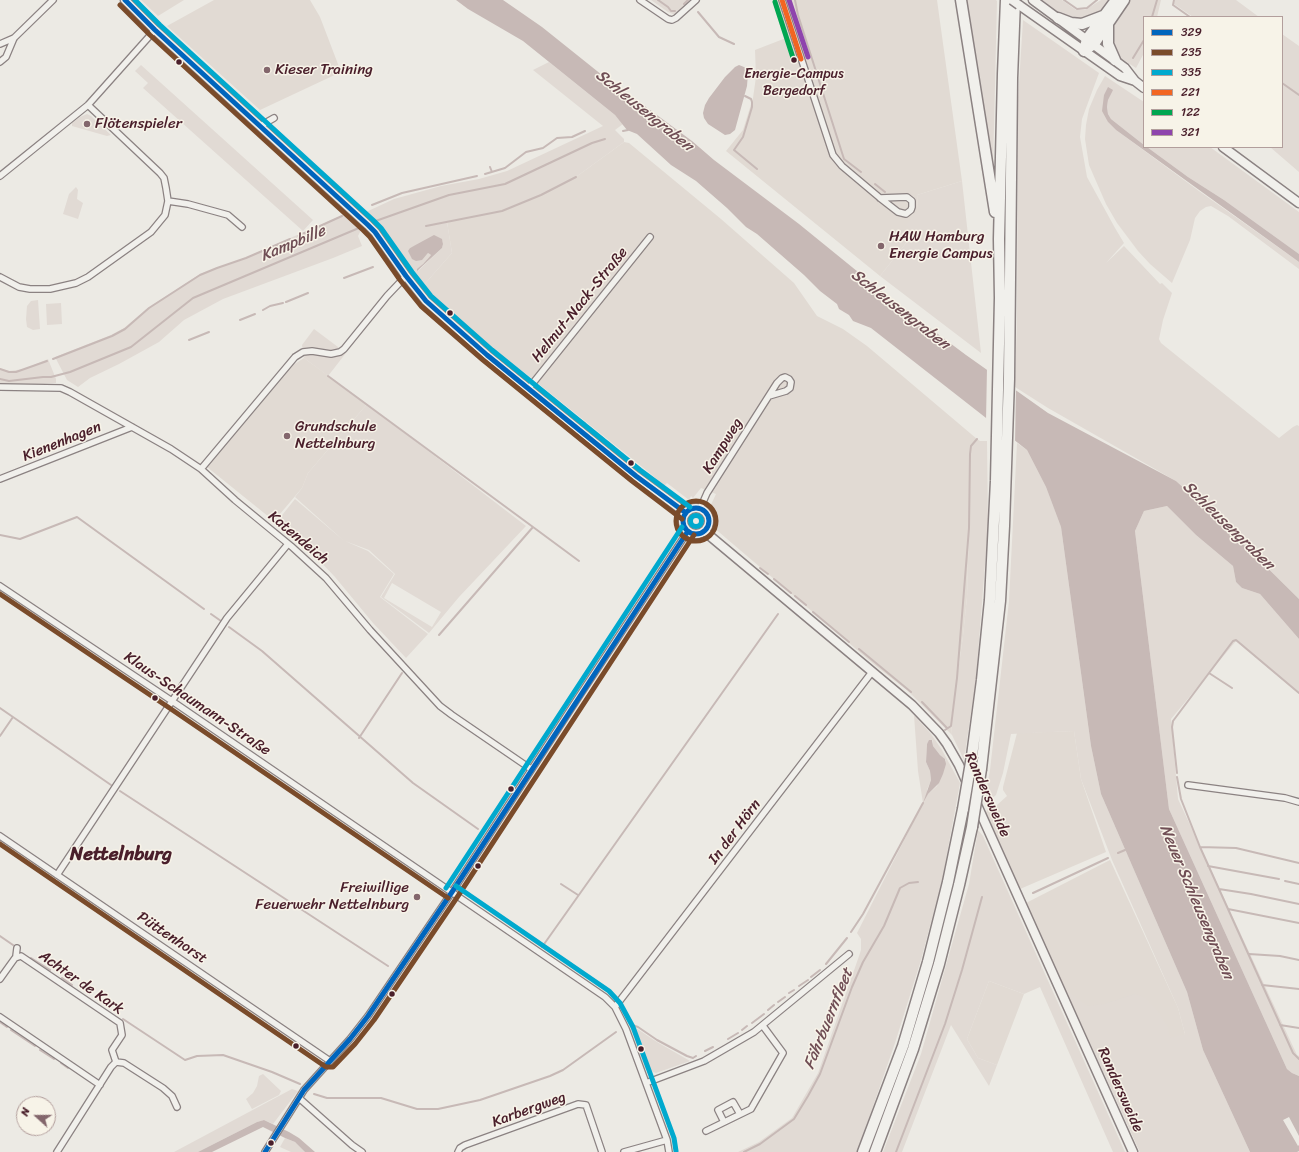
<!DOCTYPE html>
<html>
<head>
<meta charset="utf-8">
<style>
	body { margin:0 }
	#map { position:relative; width:1299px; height:1152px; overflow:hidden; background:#eceae4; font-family:Sriracha,sans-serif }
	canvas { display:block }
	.legend { position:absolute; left:1143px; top:16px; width:140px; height:132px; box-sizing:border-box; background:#f7f3e8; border:1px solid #b29e9c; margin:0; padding:5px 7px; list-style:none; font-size:12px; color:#4a1f2b }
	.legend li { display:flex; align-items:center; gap:8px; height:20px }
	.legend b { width:20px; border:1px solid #b29e9c }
	.north { position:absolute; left:16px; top:1096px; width:40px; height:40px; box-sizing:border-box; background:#f7f3e8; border:1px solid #b29e9c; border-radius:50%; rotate:291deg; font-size:11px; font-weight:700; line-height:16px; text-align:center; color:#4a1f2b }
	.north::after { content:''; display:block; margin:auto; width:14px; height:18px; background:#83666c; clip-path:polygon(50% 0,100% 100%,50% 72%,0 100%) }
</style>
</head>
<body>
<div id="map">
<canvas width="1299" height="1152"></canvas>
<ul class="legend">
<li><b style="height:5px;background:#0065bd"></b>329</li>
<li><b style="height:5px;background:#7a4b2a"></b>235</li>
<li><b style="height:5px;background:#00a9ce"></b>335</li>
<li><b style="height:5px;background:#f26522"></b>221</li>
<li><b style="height:5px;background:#00a651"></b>122</li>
<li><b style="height:5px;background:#8e44ad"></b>321</li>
</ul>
<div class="north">N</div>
</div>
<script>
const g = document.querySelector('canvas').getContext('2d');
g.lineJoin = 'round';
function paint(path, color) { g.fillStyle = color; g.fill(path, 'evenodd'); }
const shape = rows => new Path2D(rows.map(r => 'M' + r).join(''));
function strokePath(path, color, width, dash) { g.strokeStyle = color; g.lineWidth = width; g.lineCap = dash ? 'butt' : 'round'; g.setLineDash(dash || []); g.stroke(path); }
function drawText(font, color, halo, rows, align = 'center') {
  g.font = font + ' Sriracha,sans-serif'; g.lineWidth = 3; g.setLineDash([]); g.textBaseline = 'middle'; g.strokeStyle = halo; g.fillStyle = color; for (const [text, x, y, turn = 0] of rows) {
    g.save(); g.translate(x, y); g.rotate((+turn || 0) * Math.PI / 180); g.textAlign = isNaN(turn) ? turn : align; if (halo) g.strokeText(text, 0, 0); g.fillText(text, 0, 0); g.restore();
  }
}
paint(shape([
	[141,0,184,0,158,16],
	[214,0,310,0,320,17,341,72,260,110,167,26],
	[774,0,937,0,962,181,917,195,918,210,914,233,880,276,726,151,743,130,753,98,756,77,755,50,786,38],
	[624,142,629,143,721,219,794,283,817,316,843,329,867,346,977,439,980,441,976,441,971,446,970,454,969,528,967,597,963,636,951,720,952,735,908,691,876,666,713,527,709,509,716,494,701,488,693,498,691,496,689,500,667,483,664,486,651,474,530,377,470,333,433,298,423,286,452,253,447,222,502,211,541,195,576,177],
	[304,358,367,404,308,473,302,488,274,521,207,467,293,365],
	[1074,731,1081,779,1106,852,1020,889,986,816,986,812,988,808,997,805,1007,796,1003,790,1003,787,1017,733],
	[1110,860,1178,1008,1185,1034,1140,1152,1026,903],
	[989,981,1024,994,997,1065,978,1058,967,1039]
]), '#e1dad3');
paint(shape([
	[651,0,692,0,675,15,668,12],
	[966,0,996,0,997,1,993,168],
	[1040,0,1062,0,1076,10,1085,10,1101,0,1111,0,1101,11,1085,20,1062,17],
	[1129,0,1161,0,1157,17,1144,17,1144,53,1136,68,1119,57,1114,52,1111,32,1112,25],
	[1175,0,1236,0,1259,17,1193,17,1174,4],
	[1023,20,1099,73,1082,119,1080,137,1087,177,1115,228,1124,243,1106,263,1124,246,1160,284,1162,283,1172,293,1163,320,1159,339,1161,343,1279,438,1293,427,1297,425,1299,426,1299,599,1218,519,1176,481,1048,408,1015,387,1017,318,1018,100],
	[1282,34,1299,46,1299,172,1270,147,1282,147],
	[549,62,615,115,623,124,615,130,624,139,624,142,576,177,541,195,502,211,447,222,452,253,423,286,398,248,369,216,366,212,394,199,441,186,479,179,507,171,603,126,533,70],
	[435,237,442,240,443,244,442,248,418,271,421,266,431,255,428,253,425,254,410,248],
	[141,65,313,220,303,231,143,88,148,83,135,71],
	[1105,76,1144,102,1144,145,1111,119,1108,114,1107,107,1108,100,1112,90,1104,95,1108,122,1116,130,1199,191,1299,262,1299,269,1228,216,1211,206,1206,207,1200,211,1195,218,1190,240,1172,283,1150,264,1138,251,1117,223,1106,204,1089,165,1085,139,1086,125,1089,109,1097,90],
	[87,114,91,116,111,135,107,136,72,126,72,123,80,117],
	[270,123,343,189,339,193,339,187,325,174,323,179,322,178,323,172,314,164,313,169,311,168,312,163,304,155,303,160,301,159,302,154,294,146,292,150,290,149,291,144,284,137,282,142,280,140,281,134,272,126,270,131,268,129],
	[1147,147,1210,147,1299,212,1299,254,1224,200,1188,177],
	[962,181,981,353,880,276,914,233,905,225,918,210,917,195],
	[76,187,78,190,77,199,83,203,78,219,63,214,69,194],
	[345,214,361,230,358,236,362,246,333,258,223,299,184,320,159,342,119,364,90,378,78,387,67,380,55,357,111,335,124,328,148,308,200,274,247,257],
	[38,300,40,329,33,330,27,327,26,319,27,306,31,301],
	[61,303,62,324,47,325,46,304],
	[314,329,346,353,328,376,304,358,302,345],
	[48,359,56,379,56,383,16,386,0,384,0,368,9,371,24,369],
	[367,404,526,526,459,597,429,633,381,597,395,574,369,550,345,541,368,551,394,574,380,597,428,634,406,658,373,623,335,577,315,556,275,524,295,499,343,540,295,497,302,488,308,473],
	[392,583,441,612,432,627,384,598],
	[976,441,987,441,988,526,976,679,964,760,952,735,951,720,963,636,967,597,969,528,970,454,971,446],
	[1017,443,1027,450,1046,487,1061,527,1091,746,1101,794,1187,992,1203,1050,1250,1152,1140,1152,1067,991,1071,993,1088,1006,1104,1004,1135,994,1141,996,1148,1000,1158,1011,1167,1025,1171,1038,1185,1034,1178,1008,1112,860,1081,779,1074,731,1011,734,1003,773,996,795,989,801,984,802,990,770,1009,601],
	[1167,506,1196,535,1233,566,1236,582,1242,588,1260,594,1299,639,1299,694,1236,641,1171,719,1178,799,1297,1055,1299,1056,1299,1076,1292,1073,1287,1069,1169,809,1135,531,1144,511],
	[914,715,931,734,942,750,960,783,942,881,921,960,895,1043,861,1141,857,1152,738,1152,759,1142,792,1118,818,1073,858,959,861,950,861,939,857,933,923,803,918,771],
	[933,740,933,746,940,755,946,760,937,786,928,794,927,790,931,780,930,771,926,762,927,744],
	[978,830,983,836,1125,1152,1113,1152,1040,987,1024,994,989,981,967,1039,978,1058,997,1065,989,1086,951,1025,902,1152,883,1152,921,1054,969,884],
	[633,1026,657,1042,690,1061,656,1073,645,1069,630,1027],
	[263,1074,281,1091,279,1095,252,1109,246,1099,253,1093,257,1086,259,1076],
	[292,1089,298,1091,273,1124,264,1120,257,1122,198,1152,174,1152],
	[285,1138,295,1142,305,1152,291,1152,280,1147]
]), '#e1dad4');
paint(shape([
	[456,0,503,0,542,27,617,87,638,101,692,141,714,160,799,224,895,302,966,355,1048,413,1176,481,1218,519,1299,599,1299,639,1260,594,1242,588,1236,582,1233,566,1196,535,1167,506,1144,511,1135,531,1169,809,1287,1069,1292,1073,1299,1076,1299,1151,1297,1152,1250,1152,1203,1050,1187,992,1101,794,1091,746,1061,527,1046,487,1027,450,871,328,853,321,849,315,839,309,837,304,820,291,804,275,757,234,746,227,727,208,696,181,671,165,637,134,627,130,615,115,523,41,468,9],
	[739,65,744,67,747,69,748,73,747,86,735,130,730,134,725,135,708,124,704,118,703,113,705,105,709,98,725,77,735,67],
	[1108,87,1113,90,1108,100,1107,107,1108,114,1111,119,1144,145,1144,147,1147,147,1188,177,1224,200,1299,254,1299,262,1116,130,1108,122,1102,111,1104,95],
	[434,235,442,239,443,244,442,248,417,271,417,269,423,264,431,255,428,253,427,254,422,260,416,261,412,259,408,251,410,248],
	[929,740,932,740,933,746,940,755,945,759,946,764,943,774,939,783,928,794,923,803,931,780,930,771,926,762,927,744],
	[264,1120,289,1132,299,1138,315,1152,305,1152,295,1142,285,1138,263,1127,212,1152,198,1152,257,1122]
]), '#c7b9b6');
paint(shape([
	[987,368,1016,388,1015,444,986,421],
	[1289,1117,1299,1136,1299,1145,1298,1146,1283,1120]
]), '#eceae4');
strokePath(shape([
	[658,0,668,7,671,11,675,11],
	[795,0,798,15,844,159,861,172],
	[1064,0,1077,9,1087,8,1097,0],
	[1174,0,1173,5,1190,17],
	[684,4,688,0],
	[698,12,719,37,734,44],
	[1152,17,1157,0],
	[1133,58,1144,40],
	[1282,83,1299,95],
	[745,96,751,99,752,102,752,107,743,137,734,150,757,169],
	[623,131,628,130],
	[490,167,492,172],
	[485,174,505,168,526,152,543,148,557,138,572,137,585,131],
	[875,184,885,192],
	[372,205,402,193,477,176],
	[370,223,449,195,505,184,592,143,605,139],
	[426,226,502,211,541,195,576,177],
	[298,236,342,216],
	[344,278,373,267],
	[286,302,308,293],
	[263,310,270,306,283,303],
	[240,320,255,314],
	[189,340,209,332],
	[53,359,112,336,125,329,149,308,200,275,217,268,246,258,290,239],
	[0,369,9,372,16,372,47,361],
	[328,376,533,527],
	[0,379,9,381,43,377,51,377,70,372,131,347,193,298,366,225],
	[576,417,585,423],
	[588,426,604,439],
	[608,442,614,447],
	[0,535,20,539,77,517,204,609],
	[760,568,768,574],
	[774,579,791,593],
	[795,596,806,605],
	[813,612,849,642],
	[211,614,221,621],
	[229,627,262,651,413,783,478,829],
	[439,635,533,527,579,561],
	[859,649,911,692],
	[1209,673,1232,688],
	[922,702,947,728],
	[0,708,13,717,0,736],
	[13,717,111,785],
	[945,730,951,726,957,678,969,528,970,454,971,446,977,439],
	[359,738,402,673],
	[1177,773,1172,727,1173,721,1233,641,1236,640,1299,693],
	[1177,777,1181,799,1200,847,1293,1053,1299,1059],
	[120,791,388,966],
	[1200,847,1236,848,1299,863],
	[1118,853,1125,850],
	[1208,866,1279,879],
	[1285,881,1299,884],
	[561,884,578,895],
	[1219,889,1251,894,1299,904],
	[1033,893,1108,858],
	[1228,909,1299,923],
	[851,932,863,914,923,803],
	[0,936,13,945],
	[542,947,778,614],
	[1249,954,1280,956,1299,960],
	[31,958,50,970],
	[826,964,847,938],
	[811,977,820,970],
	[62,978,72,985],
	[1262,985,1299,989],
	[799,986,808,980],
	[789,993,794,990],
	[778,1002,785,997],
	[768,1010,774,1005],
	[123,1019,185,1060,197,1056,223,1055,272,1072,300,1084],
	[0,1022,7,1027],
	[752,1023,764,1014],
	[632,1025,638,1027,657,1040,687,1056,693,1058,696,1056],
	[1280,1025,1299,1028],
	[11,1030,35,1046],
	[742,1030,747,1026],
	[728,1039,738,1033],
	[40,1050,54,1059],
	[705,1051,713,1047],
	[61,1063,68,1068],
	[314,1094,327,1098,381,1098,417,1109,438,1109,480,1100,550,1076,563,1070,616,1032],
	[744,1152,760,1144,794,1119,808,1096,820,1074,852,987,863,962,884,926,900,888,909,883,918,882],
	[896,1152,945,1024,962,970,982,897]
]), '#c7b9b6', 2);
const street = shape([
	[640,0,668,19,672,20,676,18,696,0],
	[782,0,833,155,842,166,880,198,898,212,906,214,911,210,912,207,912,201,907,197,880,198],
	[0,44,14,38],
	[0,62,6,57,14,38,53,0],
	[260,126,274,118],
	[0,176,88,105,155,30],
	[168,201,188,204,228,215,242,227],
	[0,277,19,287,30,289,50,289,76,283,88,277,151,232,165,215,168,201,166,188,164,178,160,173,88,105],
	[0,387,61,388,70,392,171,449,201,469,235,500,291,546,326,578,370,630,440,706,452,715,531,769],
	[529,388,650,237],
	[201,469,295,357,303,352,312,351,331,354,340,352,344,349,387,296,406,276],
	[0,479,132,427],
	[700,509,707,493,777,383,782,378,785,377,789,379,791,382,790,388,786,391,769,396],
	[0,586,172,701,605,997,615,1007,626,1029,667,1140,669,1152],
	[1188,785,1285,798,1299,802],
	[0,836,330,1061],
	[57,875,227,618,288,544],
	[16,956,17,948],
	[0,979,15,958,21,956,120,1023,122,1035,112,1050,116,1062],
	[615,1007,872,672],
	[0,1017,100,1085],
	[646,1083,704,1061,754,1032,849,954],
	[299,1098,352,1145,362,1152],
	[724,1122,718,1110,733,1102,740,1114],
	[706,1131,751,1109,783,1053,763,1026],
	[57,1152,111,1067,116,1062,124,1063,163,1088,172,1096,177,1107],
	[265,1152,304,1090,350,1039,368,1016,452,892,576,701,688,531],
	[458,1152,460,1148,465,1145,578,1104,586,1105,602,1152],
	[624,1152,667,1140]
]);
const secondary = shape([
	[125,0,155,30,368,225,375,232,406,276,426,301,487,355,636,476,686,513],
	[1033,0,1125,68,1135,81,1144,88],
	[1019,5,1120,76,1135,81],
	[1223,147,1299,203],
	'683 521a13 13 0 1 1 26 0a13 13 0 1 1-26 0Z',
	[704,531,912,705,939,733,947,744,959,765,1133,1152]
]);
const highway = shape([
	[961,0,995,212],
	[1058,18,1071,23,1082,24,1103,16],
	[1108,25,1108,44,1115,60],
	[1084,51,1094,44,1124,0],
	[1084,51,1087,39,1116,0],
	[972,756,982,680,990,600,996,481,1000,298,999,239,1003,74,1006,0],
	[981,769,1000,601,1004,526,1009,379,1012,78,1015,0],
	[863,1152,903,1046,928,962,948,882,963,809],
	[875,1152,913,1049,939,964,959,885,972,827]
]);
strokePath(street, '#8b8282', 8);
strokePath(secondary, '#8b8282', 11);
strokePath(highway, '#8b8282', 13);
strokePath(street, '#f1f0ec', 5.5);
strokePath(secondary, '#f1f0ec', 8);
strokePath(highway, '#f1f0ec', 10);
const secondaryBridge = shape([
	[1012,0,1019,5]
]);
const highwayBridge = shape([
	[963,809,972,756],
	[972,827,981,769]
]);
strokePath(secondaryBridge, '#8b8282', 11, []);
strokePath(highwayBridge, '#8b8282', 13, []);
strokePath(secondaryBridge, '#f1f0ec', 8);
strokePath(highwayBridge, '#f1f0ec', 10);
strokePath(shape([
	[125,0,155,30,368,225,375,232,406,276,426,301,487,355,636,476,686,513],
	'683 521a13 13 0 1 1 26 0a13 13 0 1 1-26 0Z',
	[265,1152,304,1090,350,1039,368,1016,452,892,688,531]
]), '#0065bd', 5);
strokePath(shape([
	[120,5,150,35,363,230,370,237,400,280,421,306,483,360,632,481,682,519],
	'676 521a20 20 0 1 1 40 0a20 20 0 1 1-40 0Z',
	[0,594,168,707,448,898],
	[0,844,326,1067,333,1067,355,1044,374,1020,458,896,694,535]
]), '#7a4b2a', 5);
strokePath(shape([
	[135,0,160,25,373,220,381,228,412,272,431,296,492,350,640,470,690,507],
	'690.5 521a5.5 5.5 0 1 1 11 0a5.5 5.5 0 1 1-11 0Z',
	[456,886,609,991,620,1003,633,1027,674,1138,676,1151],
	[446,888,682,527]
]), '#00a9ce', 5);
strokePath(shape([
	[782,0,801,59]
]), '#f26522', 5);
strokePath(shape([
	[775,2,794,61]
]), '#00a651', 5);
strokePath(shape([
	[789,0,808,57]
]), '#8e44ad', 5);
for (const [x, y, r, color] of [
	[794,60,3.5,"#4a1f2b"],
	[179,62,3.5,"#4a1f2b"],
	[267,70,4,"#83666c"],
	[87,124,4,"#83666c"],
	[881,246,4,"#83666c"],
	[450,313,3.5,"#4a1f2b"],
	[287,436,4,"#83666c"],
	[631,463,3.5,"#4a1f2b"],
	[155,698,3.5,"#4a1f2b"],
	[511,789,3.5,"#4a1f2b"],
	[478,866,3.5,"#4a1f2b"],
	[417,897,4,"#83666c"],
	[392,994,3.5,"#4a1f2b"],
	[296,1046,3.5,"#4a1f2b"],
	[641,1049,3.5,"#4a1f2b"],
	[271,1143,3.5,"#4a1f2b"]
]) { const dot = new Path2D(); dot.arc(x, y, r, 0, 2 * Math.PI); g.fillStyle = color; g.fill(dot); strokePath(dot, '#f7f3e8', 1.5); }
drawText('14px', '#4a1f2b', '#f7f3e8', [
	["Energie-Campus",794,74],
	["Bergedorf",794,91]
]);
drawText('15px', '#4a1f2b', '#f7f3e8', [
	["Kieser Training",275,70],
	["Flötenspieler",95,124],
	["HAW Hamburg",889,237],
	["Energie Campus",889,254],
	["Grundschule",295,427],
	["Nettelnburg",295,444],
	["Freiwillige",409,888,"right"],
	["Feuerwehr Nettelnburg",409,905,"right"]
], 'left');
drawText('15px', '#4a1f2b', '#f7f3e8', [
	["Helmut-Nack-Straße",580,305,-51],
	["Kienenhagen",62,442,-22],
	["Kampweg",723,446,-58],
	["Katendeich",298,538,40],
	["Klaus-Schaumann-Straße",197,704,34],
	["Randersweide",987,795,66],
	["In der Hörn",735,832,-53],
	["Püttenhorst",172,938,34],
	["Achter de Kark",81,983,35],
	["Randersweide",1120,1090,66],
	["Karbergweg",529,1110,-20]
]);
drawText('italic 16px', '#704e55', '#f7f3e8', [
	["Schleusengraben",644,111,39],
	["Kampbille",293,244,-23],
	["Schleusengraben",900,310,38],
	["Schleusengraben",1228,526,44],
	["Neuer Schleusengraben",1196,902,67],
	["Fährbuernfleet",829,1019,-68]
]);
drawText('bold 19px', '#4a1f2b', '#f7f3e8', [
	["Nettelnburg",121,855]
]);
</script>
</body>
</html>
